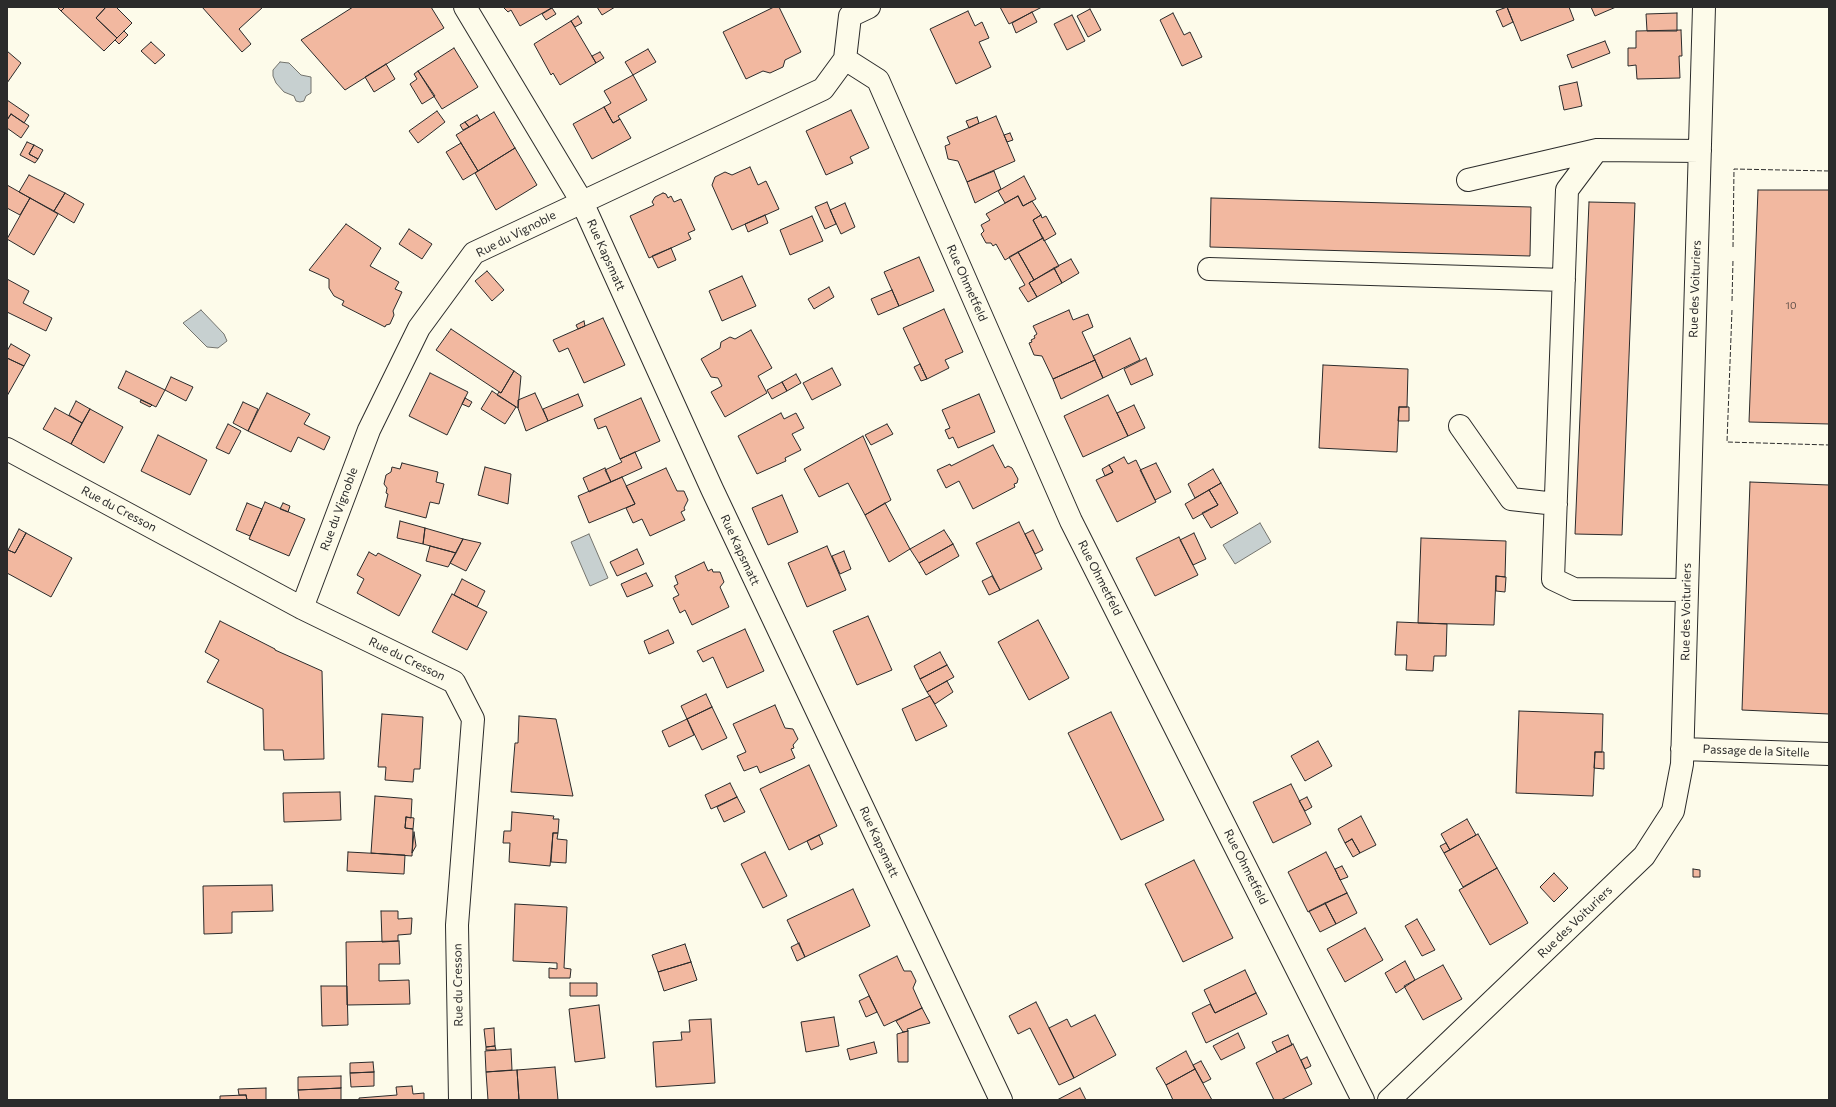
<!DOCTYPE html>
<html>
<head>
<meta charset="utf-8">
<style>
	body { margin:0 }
	#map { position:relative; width:1836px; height:1107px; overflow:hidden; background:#fdfbea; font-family:Commissioner,sans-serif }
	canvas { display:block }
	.frame { position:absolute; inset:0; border:8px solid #2b2b2b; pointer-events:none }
</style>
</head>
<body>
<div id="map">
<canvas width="1836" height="1107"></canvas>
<div class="frame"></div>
</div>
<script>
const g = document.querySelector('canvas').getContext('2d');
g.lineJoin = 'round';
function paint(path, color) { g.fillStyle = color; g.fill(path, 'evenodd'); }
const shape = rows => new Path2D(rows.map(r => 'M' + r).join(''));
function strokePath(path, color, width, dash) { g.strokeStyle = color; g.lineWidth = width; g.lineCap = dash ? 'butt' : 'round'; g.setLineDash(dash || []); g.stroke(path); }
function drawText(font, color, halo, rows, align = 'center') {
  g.font = font + ' Commissioner,sans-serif'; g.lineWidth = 3; g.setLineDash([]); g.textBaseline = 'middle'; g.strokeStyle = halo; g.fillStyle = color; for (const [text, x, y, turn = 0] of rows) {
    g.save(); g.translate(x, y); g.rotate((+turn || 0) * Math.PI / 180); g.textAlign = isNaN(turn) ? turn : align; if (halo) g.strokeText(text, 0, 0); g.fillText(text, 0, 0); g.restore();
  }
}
const water = shape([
	[280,62,289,63,301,75,311,77,311,93,306,96,304,101,300,102,296,101,294,96,284,92,276,83,273,76,273,70,280,62],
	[201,310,224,334,227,341,218,348,207,347,183,323,201,310],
	[1260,523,1271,542,1235,564,1223,545,1260,523],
	[589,534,608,578,590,586,571,542,589,534]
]);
paint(water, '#c7d0d0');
strokePath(water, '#74746e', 1);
const building = shape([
	[57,7,65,7,61,11,57,7],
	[65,7,106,7,96,18,117,38,104,51,61,11,65,7],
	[106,7,116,7,132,23,117,38,96,18,106,7],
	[202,7,263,7,239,29,251,44,242,52,202,7],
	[353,7,431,7,444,28,345,90,301,40,353,7],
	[503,7,553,7,520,26,511,10,508,12,503,7],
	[597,7,615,7,602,15,597,7],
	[774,7,779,7,801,52,785,60,783,67,770,73,763,71,746,79,723,32,774,7],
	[1000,7,1042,7,1009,24,1000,7],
	[1507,7,1513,22,1503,27,1496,11,1507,7],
	[1507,7,1569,7,1574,20,1521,41,1507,7],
	[1591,7,1616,7,1595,16,1591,7],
	[552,8,556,14,546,20,542,14,552,8],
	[1090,9,1101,30,1088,37,1077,16,1090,9],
	[968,11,975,26,982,22,989,38,979,42,991,67,956,84,930,29,968,11],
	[1032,12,1037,22,1016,33,1012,23,1032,12],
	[1173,13,1184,35,1190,32,1202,57,1182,66,1160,20,1173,13],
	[1677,13,1677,31,1647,31,1646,14,1677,13],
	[1072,15,1085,41,1067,50,1054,24,1072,15],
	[578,16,582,23,575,27,571,21,578,16],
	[571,21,596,63,560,85,553,73,551,75,534,44,571,21],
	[1681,30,1682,56,1679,56,1680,78,1637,79,1636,65,1628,66,1628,48,1636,48,1636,31,1681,30],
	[124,31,128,35,119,44,115,40,124,31],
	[1605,41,1610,53,1572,68,1567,55,1605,41],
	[151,42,165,55,155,64,141,51,151,42],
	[454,48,478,87,442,109,418,71,454,48],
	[648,49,656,62,633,75,625,62,648,49],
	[7,51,21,63,7,83,7,51],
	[600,52,604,58,596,63,592,56,600,52],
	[386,64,395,79,374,92,365,77,386,64],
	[418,71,435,96,422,104,410,84,417,79,414,74,418,71],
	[633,75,647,100,618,116,620,119,613,123,604,107,611,103,604,91,633,75],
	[1577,82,1582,106,1564,110,1559,86,1577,82],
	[7,100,29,115,24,123,11,114,7,120,7,100],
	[604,107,613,123,620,119,631,138,592,159,573,124,604,107],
	[851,110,869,148,850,157,853,163,826,175,806,131,851,110],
	[437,111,445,122,418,143,409,131,437,111],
	[494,112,515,148,478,171,456,135,494,112],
	[11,114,29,126,21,138,7,128,7,120,11,114],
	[477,115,480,120,469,127,465,122,477,115],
	[996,116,1015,161,967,182,958,161,948,159,945,146,950,144,947,137,996,116],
	[977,117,979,123,969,128,966,121,977,117],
	[465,122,469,127,463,130,460,125,465,122],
	[1010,133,1013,140,1007,142,1004,135,1010,133],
	[27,142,34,145,29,154,38,159,35,163,20,155,27,142],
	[461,143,478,171,463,180,446,152,461,143],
	[34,145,43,150,38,159,29,154,34,145],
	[515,148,537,185,496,210,475,173,515,148],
	[750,167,758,185,766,181,779,209,732,230,712,185,715,177,725,172,732,175,750,167],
	[994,171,1001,189,975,203,967,182,994,171],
	[29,175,65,193,54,211,19,192,29,175],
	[1024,176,1036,199,1023,206,1018,196,1005,203,998,191,1024,176],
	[7,185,30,198,20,215,7,208,7,185],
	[1758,190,1829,190,1829,424,1749,422,1758,190],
	[65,193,84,204,74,223,54,211,65,193],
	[663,193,666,194,668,198,671,196,674,202,681,199,695,230,688,233,691,239,649,258,630,216,654,205,652,202,655,197,663,193],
	[1018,196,1023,206,1032,201,1041,215,1033,220,1043,238,1005,260,996,244,993,246,991,243,986,243,981,234,984,231,981,225,990,220,986,214,1018,196],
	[30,198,58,214,34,255,7,239,30,198],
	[1211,198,1531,207,1530,256,1210,247,1211,198],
	[827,202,836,224,825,229,815,207,827,202],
	[1589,202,1635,203,1622,535,1575,534,1589,202],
	[845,203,855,227,841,234,830,210,845,203],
	[765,215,768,223,748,232,745,224,765,215],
	[1041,215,1042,218,1046,216,1056,234,1044,241,1033,220,1041,215],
	[812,216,823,241,790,255,780,230,812,216],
	[346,224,381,248,370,266,399,282,395,289,402,292,393,311,394,315,390,324,386,325,385,327,342,305,344,301,334,296,329,288,329,279,309,270,346,224],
	[409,229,432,244,422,259,399,244,409,229],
	[1043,238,1059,266,1034,280,1018,252,1043,238],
	[671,248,676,260,658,268,652,256,671,248],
	[1018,252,1034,280,1029,283,1037,297,1028,302,1019,288,1025,285,1009,257,1018,252],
	[919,257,934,291,899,306,884,272,919,257],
	[1071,259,1079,273,1062,283,1054,268,1071,259],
	[1054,268,1062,283,1037,297,1029,283,1054,268],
	[487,271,504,290,492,301,475,281,487,271],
	[742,276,756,306,722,321,709,291,742,276],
	[7,279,29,291,23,303,52,318,46,331,7,312,7,279],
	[829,287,834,297,814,309,808,299,829,287],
	[892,290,899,306,878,315,871,299,892,290],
	[944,309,963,352,945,360,949,368,927,379,903,328,944,309],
	[1069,310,1073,320,1088,314,1093,327,1082,332,1095,360,1053,379,1042,356,1034,355,1029,343,1032,342,1031,340,1035,338,1034,336,1037,334,1033,326,1069,310],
	[603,318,625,365,584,383,568,348,559,352,553,340,603,318],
	[584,321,585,326,578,329,576,325,584,321],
	[451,329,514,371,501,393,436,350,451,329],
	[751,330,772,368,758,376,767,393,725,417,711,392,722,386,718,378,711,377,701,359,720,348,721,342,730,337,735,339,751,330],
	[1130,338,1140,360,1103,378,1093,356,1130,338],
	[11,344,30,355,24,366,7,358,7,351,11,344],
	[7,358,24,366,7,396,7,358],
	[1146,358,1153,375,1131,385,1124,369,1146,358],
	[1095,360,1103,378,1061,399,1053,379,1095,360],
	[920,364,927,379,921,381,914,367,920,364],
	[1323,365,1408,369,1407,407,1399,407,1397,452,1319,448,1323,365],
	[832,368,841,385,812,400,803,383,832,368],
	[126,371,165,390,156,407,118,388,126,371],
	[514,371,521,376,518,408,497,395,499,392,501,393,514,371],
	[430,373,468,392,447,435,409,416,430,373],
	[796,374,801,383,787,391,782,382,796,374],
	[171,377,193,387,186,401,165,390,171,377],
	[782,382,787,391,772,399,767,390,782,382],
	[492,391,516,407,505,424,481,409,492,391],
	[267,393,310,414,304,424,330,437,324,450,298,437,291,452,248,431,267,393],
	[535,393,548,421,526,431,518,408,518,400,535,393],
	[578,394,583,406,548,421,543,409,578,394],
	[979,394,995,432,958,448,953,437,949,439,945,430,950,428,942,410,979,394],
	[1108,395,1128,436,1083,457,1064,416,1108,395],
	[465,398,472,402,469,407,462,404,465,398],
	[641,398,660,441,620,459,606,426,598,429,594,419,641,398],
	[141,400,152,405,150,407,140,402,141,400],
	[76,401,90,409,82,423,69,415,76,401],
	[243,402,258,409,248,431,233,423,243,402],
	[1134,405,1145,428,1128,436,1117,413,1134,405],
	[1399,407,1409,407,1409,421,1398,421,1399,407],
	[55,408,82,423,71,444,43,429,55,408],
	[90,409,123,427,104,463,71,444,90,409],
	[781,413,784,419,796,413,804,428,792,434,801,450,785,458,786,461,757,474,738,436,781,413],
	[228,424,241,431,229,454,216,448,228,424],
	[887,424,893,434,871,445,865,435,887,424],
	[158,435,207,460,190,495,141,471,158,435],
	[863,436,891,500,865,515,848,483,819,497,804,469,863,436],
	[993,445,1005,468,1008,466,1012,468,1018,479,1017,483,1014,484,1015,487,973,509,959,481,946,488,937,470,950,464,951,466,993,445],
	[635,452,642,468,611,482,605,470,622,462,620,459,635,452],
	[1124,457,1128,464,1136,460,1156,502,1117,522,1096,480,1113,472,1109,465,1124,457],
	[402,463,438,472,436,482,444,484,439,504,430,502,426,518,385,507,388,494,386,493,387,488,384,484,386,475,391,472,392,467,400,469,402,463],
	[1156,463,1171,492,1155,500,1140,470,1156,463],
	[1109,465,1113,472,1105,476,1102,469,1109,465],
	[485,467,511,474,508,504,478,495,485,467],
	[605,468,611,482,589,492,583,478,605,468],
	[666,468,677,491,684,491,688,500,684,508,685,510,681,512,685,520,650,536,642,519,633,523,626,508,635,504,626,486,666,468],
	[1213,469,1221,483,1195,498,1188,484,1213,469],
	[622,477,635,504,589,523,578,496,622,477],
	[1750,482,1829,485,1829,714,1742,710,1750,482],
	[1221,483,1238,513,1211,528,1202,513,1218,505,1209,490,1221,483],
	[1209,490,1218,505,1193,519,1185,504,1209,490],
	[782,495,798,532,768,545,752,508,782,495],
	[265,502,305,519,289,556,249,539,265,502],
	[247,503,262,509,250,536,236,530,247,503],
	[283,503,290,506,288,512,280,509,283,503],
	[885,503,910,549,889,562,865,515,885,503],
	[400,521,425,528,423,544,397,538,400,521],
	[1019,522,1042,569,1000,590,976,543,1019,522],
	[425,528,463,539,456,553,423,544,425,528],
	[19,529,26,533,15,553,8,550,19,529],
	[944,530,953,544,919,563,910,549,944,530],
	[1033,530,1043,550,1035,554,1025,534,1033,530],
	[26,533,72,558,51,597,7,573,7,552,8,550,15,553,26,533],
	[1194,533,1206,559,1193,565,1180,540,1194,533],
	[1179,537,1198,575,1155,596,1136,558,1179,537],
	[1421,538,1506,541,1505,577,1496,576,1494,625,1418,623,1421,538],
	[463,539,481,543,466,571,450,563,463,539],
	[953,544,959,556,926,575,919,563,953,544],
	[430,546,456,553,448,567,426,561,430,546],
	[827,546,846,590,807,607,788,563,827,546],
	[637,549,644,564,617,576,610,562,637,549],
	[844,551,851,569,840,574,832,556,844,551],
	[369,552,376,556,378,553,421,575,399,616,357,593,364,579,357,575,369,552],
	[704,562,708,571,712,569,713,572,720,572,724,582,720,587,729,607,692,625,685,610,680,613,673,598,679,595,674,586,678,584,675,576,704,562],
	[646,573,653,586,627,597,621,584,646,573],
	[992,576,1000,590,989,595,982,581,992,576],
	[1496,576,1506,577,1505,592,1496,591,1496,576],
	[462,579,485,591,477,607,454,595,462,579],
	[452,594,487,612,467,650,432,632,452,594],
	[868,616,892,670,857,685,833,631,868,616],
	[1038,620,1069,678,1029,700,998,642,1038,620],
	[220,621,275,649,275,650,322,671,324,759,284,760,283,750,264,750,263,709,207,682,219,660,205,652,220,621],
	[1397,622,1447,624,1446,656,1434,656,1433,671,1406,670,1407,655,1395,655,1397,622],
	[745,629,764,671,727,688,713,657,703,662,697,651,745,629],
	[668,630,674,643,649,654,644,641,668,630],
	[940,652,947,665,920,679,914,666,940,652],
	[947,665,954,677,927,692,920,679,947,665],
	[947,681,953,692,935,704,927,692,947,681],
	[706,694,712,707,687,719,681,706,706,694],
	[930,696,947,726,916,741,902,709,930,696],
	[775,705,785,728,793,729,798,739,793,745,794,748,791,749,795,758,760,773,757,766,744,771,737,756,746,752,733,724,775,705],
	[712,707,727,738,702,750,687,719,712,707],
	[1519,711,1603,714,1602,752,1595,752,1593,796,1516,793,1519,711],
	[1111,712,1164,820,1121,840,1068,733,1111,712],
	[382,714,423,717,420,769,414,769,413,782,385,780,386,767,378,767,382,714],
	[519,716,556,719,573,796,511,792,515,743,518,743,519,716],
	[687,719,694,735,669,747,662,731,687,719],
	[1318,741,1332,766,1305,781,1291,756,1318,741],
	[1595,752,1604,752,1604,769,1594,768,1595,752],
	[809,765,837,826,789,850,760,789,809,765],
	[730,783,737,797,711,809,705,795,730,783],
	[1291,784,1311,824,1273,843,1253,802,1291,784],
	[340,792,341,820,284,822,283,793,340,792],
	[375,796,412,799,411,818,406,817,405,828,413,829,412,856,371,853,375,796],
	[737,797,745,812,724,822,717,807,737,797],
	[1307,797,1312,807,1305,811,1299,801,1307,797],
	[512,812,554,816,553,819,559,819,558,833,553,833,550,866,509,862,510,843,503,843,504,831,511,831,512,812],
	[1361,816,1376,845,1360,853,1352,839,1345,843,1338,829,1361,816],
	[406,817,414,818,413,829,405,828,406,817],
	[1467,819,1476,835,1450,850,1441,834,1467,819],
	[414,832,416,846,412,853,414,832],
	[553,833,558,833,557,839,567,840,566,863,551,862,553,833],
	[1478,834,1497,868,1463,887,1444,853,1478,834],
	[819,835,823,844,811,850,807,841,819,835],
	[1352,839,1360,853,1353,857,1345,843,1352,839],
	[1446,843,1450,850,1444,853,1440,846,1446,843],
	[348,852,405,855,404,874,347,871,348,852],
	[765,852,787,896,763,908,741,864,765,852],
	[1326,852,1347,893,1308,912,1288,872,1326,852],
	[1194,860,1233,938,1183,962,1145,884,1194,860],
	[1342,866,1348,877,1340,880,1335,869,1342,866],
	[1497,868,1528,923,1490,945,1459,890,1497,868],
	[1693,869,1700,870,1700,877,1693,877,1693,869],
	[1554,873,1568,888,1554,902,1540,887,1554,873],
	[272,885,273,911,232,912,232,933,204,934,203,886,272,885],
	[853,889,870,926,805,957,787,920,853,889],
	[1347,893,1357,913,1336,924,1325,903,1347,893],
	[1325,903,1336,924,1320,932,1309,911,1325,903],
	[515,904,567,907,564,968,571,969,570,978,549,978,549,968,557,969,557,963,513,961,515,904],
	[381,911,398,911,398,919,412,918,411,934,398,935,398,941,382,942,381,911],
	[1417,919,1435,950,1422,956,1405,926,1417,919],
	[1365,928,1383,960,1345,982,1327,949,1365,928],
	[399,941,400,964,379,964,379,981,409,980,410,1004,347,1005,346,942,399,941],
	[799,943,805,957,797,961,791,947,799,943],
	[685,944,691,962,658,972,652,955,685,944],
	[897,956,904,971,911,971,916,981,913,988,922,1008,884,1026,859,975,897,956],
	[1405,961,1415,980,1396,993,1385,973,1405,961],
	[691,962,697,980,664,991,658,972,691,962],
	[1443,965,1462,999,1423,1020,1404,986,1443,965],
	[1245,970,1256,993,1215,1013,1204,990,1245,970],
	[570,983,597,983,597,996,570,996,570,983],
	[321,986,347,986,348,1025,322,1026,321,986],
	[1256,993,1267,1014,1206,1043,1192,1013,1210,1004,1215,1013,1256,993],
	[869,996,877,1012,866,1017,859,1001,869,996],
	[1036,1002,1074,1078,1059,1085,1030,1028,1018,1034,1009,1016,1036,1002],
	[599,1005,605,1058,575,1062,569,1009,599,1005],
	[922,1008,930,1023,907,1029,908,1031,903,1032,896,1021,922,1008],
	[1095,1015,1116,1055,1074,1078,1049,1028,1067,1019,1071,1027,1095,1015],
	[834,1017,839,1046,806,1052,801,1022,834,1017],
	[711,1019,715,1083,656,1087,653,1042,682,1040,681,1032,690,1032,689,1020,711,1019],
	[494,1028,495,1046,486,1047,484,1029,494,1028],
	[908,1031,908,1062,898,1062,897,1034,908,1031],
	[1238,1033,1245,1048,1221,1060,1213,1046,1238,1033],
	[1288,1035,1292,1045,1277,1052,1272,1042,1288,1035],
	[874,1042,877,1053,850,1060,847,1049,874,1042],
	[1293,1044,1312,1084,1281,1100,1274,1100,1256,1063,1293,1044],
	[495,1046,496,1050,486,1050,486,1047,495,1046],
	[511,1049,512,1070,486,1072,485,1051,511,1049],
	[1186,1051,1195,1069,1166,1085,1156,1068,1186,1051],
	[1307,1057,1311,1066,1305,1069,1301,1060,1307,1057],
	[1201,1061,1211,1079,1203,1083,1193,1065,1201,1061],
	[373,1062,374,1072,350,1073,350,1063,373,1062],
	[555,1067,558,1100,519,1100,517,1070,555,1067],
	[1195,1069,1212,1100,1173,1100,1166,1085,1195,1069],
	[517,1070,519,1100,488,1100,486,1072,517,1070],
	[374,1072,374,1086,351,1087,350,1073,374,1072],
	[341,1076,341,1088,298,1090,298,1077,341,1076],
	[412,1086,413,1094,424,1093,424,1100,359,1100,359,1098,397,1095,396,1087,412,1086],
	[266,1088,266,1100,247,1100,246,1095,239,1095,238,1089,266,1088],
	[341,1088,341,1100,299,1100,298,1090,341,1088],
	[1080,1088,1086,1100,1057,1100,1080,1088],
	[246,1095,247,1100,220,1100,220,1096,246,1095]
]);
paint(building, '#f2b8a0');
strokePath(building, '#2b2b2b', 1);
const minor = shape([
	[465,7,582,202,712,489,1001,1100],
	[845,59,878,80,1071,521,1363,1100],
	[1468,180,1597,150],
	[1209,269,1564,280],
	[1460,426,1511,499,1556,504],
	[7,449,302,608,454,682,473,719,457,925,460,1100],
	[1686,590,1574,589,1553,579,1567,190,1597,150,1700,151],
	[302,608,369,430,419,328,474,253,823,89,845,59,850,16,869,7],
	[1682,749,1829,754],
	[1389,1100,1644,856,1673,811,1682,764,1704,7]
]);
strokePath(minor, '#2b2b2b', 24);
strokePath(minor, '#fdfbea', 22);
strokePath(shape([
	[1733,247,1734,169,1829,171],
	[1732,301,1733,260],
	[1732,310,1727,442,1829,445]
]), '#2b2b2b', 1, [5, 2]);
drawText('10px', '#5d4e48', null, [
	["10",1791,306]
]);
drawText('12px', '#2b2b2b', '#fdfbea', [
	["Rue du Vignoble",516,234,-27],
	["Rue Kapsmatt",606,255,66],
	["Rue Ohmetfeld",967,283,66],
	["Rue des Voituriers",1695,289,-88],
	["Rue du Cresson",119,509,28],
	["Rue du Vignoble",339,509,-70],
	["Rue Kapsmatt",740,550,65],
	["Rue Ohmetfeld",1100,578,63],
	["Rue des Voituriers",1686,612,-89],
	["Rue du Cresson",407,659,26],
	["Passage de la Sitelle",1756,751,2],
	["Rue Kapsmatt",879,842,65],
	["Rue Ohmetfeld",1246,867,63],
	["Rue des Voituriers",1575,922,-44],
	["Rue du Cresson",458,985,-91]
]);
</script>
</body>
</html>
